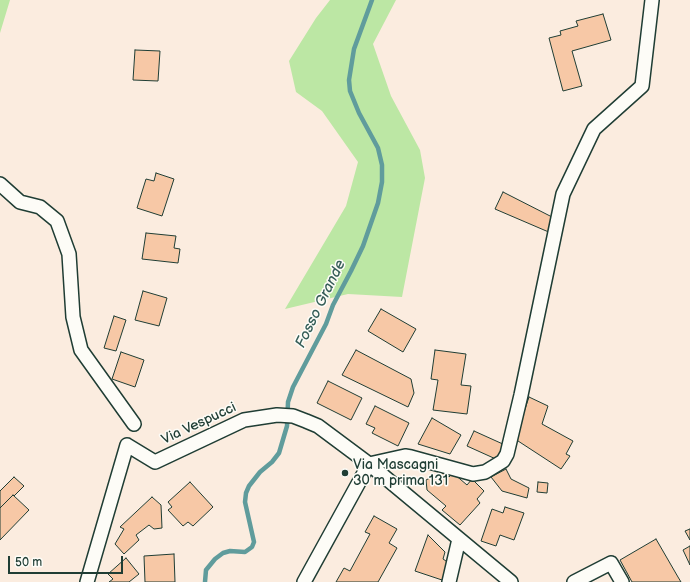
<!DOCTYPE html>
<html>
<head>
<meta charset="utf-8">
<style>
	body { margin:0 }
	#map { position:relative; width:690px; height:582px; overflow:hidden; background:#fbecdf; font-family:"Balsamiq Sans",sans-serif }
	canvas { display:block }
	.scale { position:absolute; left:8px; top:556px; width:115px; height:18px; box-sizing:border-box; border:2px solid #1f3d34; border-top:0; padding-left:5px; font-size:12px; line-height:14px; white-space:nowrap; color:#1f3d34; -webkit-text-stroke:3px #fdfcf7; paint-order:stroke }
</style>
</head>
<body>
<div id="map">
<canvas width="690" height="582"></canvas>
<div class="scale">50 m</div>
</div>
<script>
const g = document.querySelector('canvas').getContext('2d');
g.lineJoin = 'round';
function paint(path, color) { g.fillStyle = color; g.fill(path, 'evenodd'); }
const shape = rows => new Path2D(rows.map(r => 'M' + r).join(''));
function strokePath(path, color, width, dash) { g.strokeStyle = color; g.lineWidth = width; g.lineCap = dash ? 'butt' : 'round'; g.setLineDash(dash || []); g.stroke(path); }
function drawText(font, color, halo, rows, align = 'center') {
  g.font = font + ' "Balsamiq Sans",sans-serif'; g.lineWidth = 3; g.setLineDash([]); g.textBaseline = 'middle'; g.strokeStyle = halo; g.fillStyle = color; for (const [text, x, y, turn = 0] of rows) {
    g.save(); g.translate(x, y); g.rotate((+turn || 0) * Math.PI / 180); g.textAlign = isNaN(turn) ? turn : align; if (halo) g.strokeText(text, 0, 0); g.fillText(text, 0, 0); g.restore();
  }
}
paint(shape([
	[0,0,10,0,0,33],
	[330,0,396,0,373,44,391,96,420,150,425,178,402,297,348,294,285,309,346,206,358,162,322,111,296,92,289,61,316,18]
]), '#bce7a4');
strokePath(shape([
	[205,582,206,570,215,559,223,553,230,551,245,552,252,547,254,542,245,502,246,493,249,486,260,472,272,462,279,453,287,426,288,402,293,387,326,324,333,305,351,271,363,246,378,203,382,182,382,165,378,148,359,113,350,91,349,80,354,49,372,0]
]), '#609c9c', 4.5);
const building = shape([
	[603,14,611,40,572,51,582,86,563,91,549,38,561,35,560,31,578,26,576,21,603,14],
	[135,50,160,51,158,81,133,80,135,50],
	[156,173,174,179,162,216,137,208,146,179,154,181,156,173],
	[503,192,554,218,551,233,495,209,503,192],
	[146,233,176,236,174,248,180,249,178,263,142,259,146,233],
	[143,291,167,298,159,326,135,320,143,291],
	[381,309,416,329,403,352,368,331,381,309],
	[114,316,126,320,116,351,104,348,114,316],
	[356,350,411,379,414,393,408,407,342,375,356,350],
	[435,350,466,354,461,385,471,386,467,414,433,410,438,380,431,379,435,350],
	[121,352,144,360,135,387,112,379,121,352],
	[328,381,362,398,351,420,317,403,328,381],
	[529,397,548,406,542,424,573,441,566,454,570,456,561,469,515,439,529,397],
	[375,406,409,423,398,446,372,433,375,428,366,424,375,406],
	[432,418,461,435,450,454,418,444,432,418],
	[474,431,505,445,498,460,467,446,474,431],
	[506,469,511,479,529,488,527,498,502,491,491,477,506,469],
	[442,471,449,477,453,473,467,485,472,479,484,491,477,499,480,503,460,525,442,510,446,506,427,490,426,480,430,478,436,478,442,471],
	[14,477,24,486,14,496,13,495,0,508,0,491,14,477],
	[190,482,213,507,193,526,188,522,183,526,168,510,172,507,168,502,190,482],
	[538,482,548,483,547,493,537,492,538,482],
	[13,495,29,510,0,540,0,508,13,495],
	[152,497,161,505,162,528,154,529,149,525,136,535,139,540,124,554,115,544,124,529,120,527,152,497],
	[505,507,524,513,514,540,500,535,496,546,481,541,492,509,503,513,505,507],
	[374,516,397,529,389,543,397,548,378,582,336,582,344,568,350,571,370,534,365,532,374,516],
	[690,529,690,540,685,531,690,529],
	[428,535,445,552,443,559,449,563,442,580,415,571,428,535],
	[656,539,678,577,681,582,632,582,620,560,656,539],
	[690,546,690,565,683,550,690,546],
	[174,554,175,582,145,582,144,556,174,554],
	[126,558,139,574,129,582,109,582,113,579,108,574,126,558]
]);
paint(building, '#f7c8a6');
strokePath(building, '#1f3d34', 1);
const street = shape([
	[0,184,20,202,40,207,57,221,69,254,73,317,81,350,134,424],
	[369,464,405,456,411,457,473,474,485,472,503,461,507,454,521,395,563,194,594,129,642,86,652,0],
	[87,582,127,445,155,462,244,420,277,415,293,416,306,421,318,426,369,464,511,582],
	[304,582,369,464],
	[449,582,459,539],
	[574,582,611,563,622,582]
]);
strokePath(street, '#1f3d34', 16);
strokePath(street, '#fdfcf7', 13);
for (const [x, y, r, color] of [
	[345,473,4,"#1f3d34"]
]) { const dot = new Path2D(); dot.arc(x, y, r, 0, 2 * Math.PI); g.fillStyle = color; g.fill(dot); strokePath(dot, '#fdfcf7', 1.5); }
drawText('14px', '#1f3d34', '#fdfcf7', [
	["Via Vespucci",199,424,-25]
]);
drawText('14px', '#1f3d34', '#fdfcf7', [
	["Via Mascagni",353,465],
	["30 m prima 131",353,481]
], 'left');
drawText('italic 15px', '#355d57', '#fdfcf7', [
	["Fosso Grande",321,304,-64]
]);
</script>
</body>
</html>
